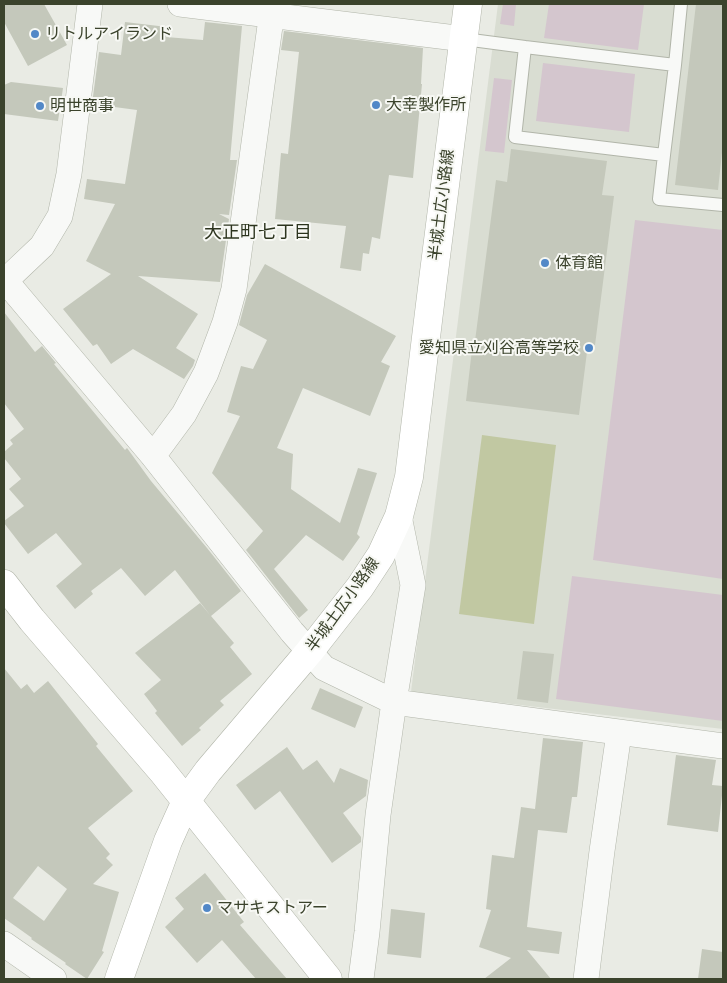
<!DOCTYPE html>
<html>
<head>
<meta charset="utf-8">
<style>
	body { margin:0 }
	#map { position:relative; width:727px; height:983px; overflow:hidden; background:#e9ebe4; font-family:"Noto Sans",sans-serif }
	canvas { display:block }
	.frame { position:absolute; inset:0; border:5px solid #3b432c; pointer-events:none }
</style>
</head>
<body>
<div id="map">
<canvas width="727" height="983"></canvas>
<div class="frame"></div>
</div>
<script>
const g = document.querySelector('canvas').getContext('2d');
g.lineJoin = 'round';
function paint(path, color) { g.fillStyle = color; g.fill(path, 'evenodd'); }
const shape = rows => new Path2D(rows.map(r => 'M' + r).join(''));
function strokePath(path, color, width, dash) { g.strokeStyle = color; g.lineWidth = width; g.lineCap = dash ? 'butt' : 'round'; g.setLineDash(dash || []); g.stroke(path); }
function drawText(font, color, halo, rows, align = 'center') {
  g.font = font + ' "Noto Sans","Noto Sans JP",sans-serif'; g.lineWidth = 4; g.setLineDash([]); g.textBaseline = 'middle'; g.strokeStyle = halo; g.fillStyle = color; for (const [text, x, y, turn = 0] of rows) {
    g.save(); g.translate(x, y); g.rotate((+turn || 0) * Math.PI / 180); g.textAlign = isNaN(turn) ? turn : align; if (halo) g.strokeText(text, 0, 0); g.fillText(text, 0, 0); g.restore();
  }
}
paint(shape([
	[498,4,723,4,723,729,411,692]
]), '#d9ddd2');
paint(shape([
	[503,4,516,4,514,26,500,24],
	[549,4,644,4,638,50,544,38],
	[543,63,635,74,629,132,536,121],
	[494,78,512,80,504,153,485,151],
	[635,220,723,230,723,579,593,560],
	[572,576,723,595,723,721,556,699]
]), '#d4c6ce');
paint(shape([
	[482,435,556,445,534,624,459,614]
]), '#c1c8a2');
paint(shape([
	[4,4,44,4,67,45,28,66,4,22],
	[696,4,723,4,723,143,718,190,675,185],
	[125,22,167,27,166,37,203,40,205,22,242,26,230,160,237,160,229,215,219,214,229,219,220,282,138,276,198,314,176,348,195,360,193,366,184,379,133,349,111,364,97,344,93,346,63,309,111,274,86,261,115,204,84,199,87,179,125,184,137,110,92,104,99,52,121,55],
	[284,31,423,48,421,84,422,84,413,178,389,175,380,239,372,237,369,254,363,253,361,271,340,268,346,226,275,219,281,153,288,154,299,52,281,50],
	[11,82,63,88,58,121,4,114,4,85],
	[511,149,607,161,602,195,614,196,595,345,588,344,579,415,466,401,473,341,475,341,496,180,507,182],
	[265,264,396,336,381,362,390,366,370,416,303,388,277,448,293,454,291,489,340,523,358,468,377,473,357,534,360,537,343,561,306,535,274,569,308,610,299,618,246,550,263,531,212,473,240,416,227,412,241,366,253,369,267,340,239,325,247,295],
	[4,312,35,352,42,346,56,363,54,364,125,450,127,448,151,481,207,548,241,591,211,616,234,643,230,647,252,674,220,701,224,705,199,728,201,730,182,746,155,713,157,711,144,694,161,680,135,653,200,603,210,615,175,570,145,596,121,568,91,591,93,594,75,609,56,586,82,564,56,533,28,554,4,523,4,521,24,506,9,489,21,479,4,458,4,452,13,444,10,440,24,429,4,403],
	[523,651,554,654,548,703,517,699],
	[4,668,21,689,27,684,34,693,48,681,98,744,96,746,133,791,88,828,110,854,106,858,113,865,93,884,119,892,102,951,104,952,87,979,65,964,66,963,31,939,32,938,4,918],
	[38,866,67,889,44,921,13,898],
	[320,688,363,707,355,728,311,709],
	[543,738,583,742,577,797,572,797,567,833,538,830,527,927,562,932,559,954,527,950,551,979,484,979,511,958,479,947,491,910,486,909,492,855,514,858,521,807,535,809],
	[287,747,303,770,317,760,334,783,340,768,368,780,366,796,343,813,361,837,361,842,332,863,280,791,255,810,236,785],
	[676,755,716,760,712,785,723,786,718,832,667,825],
	[205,873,244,922,240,925,287,979,256,979,222,940,197,963,165,927,184,909,175,898],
	[391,909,425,913,421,958,387,954],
	[702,949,723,952,723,979,698,979]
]), '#c4c8bb');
const lane = shape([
	[464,39,525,47,515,137,664,155,659,199,723,205],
	[525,47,675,65],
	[664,155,675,65,681,4]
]);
const street = shape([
	[180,4,464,39],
	[4,279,153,456,292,632,324,668,394,702,723,746],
	[4,282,42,246,60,216,69,174,90,4],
	[153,456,184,414,206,373,225,322,234,289,273,4],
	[4,944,54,979],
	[361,979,367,932,378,815,394,702,413,585,399,516],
	[586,979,602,851,619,733]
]);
const secondary = shape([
	[4,584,32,620,162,771,328,979],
	[119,979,168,841,186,801,208,771,309,652,360,587,381,555,399,516,409,477,432,288,468,4]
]);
strokePath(lane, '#b1b5a9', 14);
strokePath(street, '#b1b5a9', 26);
strokePath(secondary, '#b1b5a9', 29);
strokePath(lane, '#f8f9f7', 12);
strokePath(street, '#f8f9f7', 25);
strokePath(secondary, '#fff', 28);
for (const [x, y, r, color] of [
	[35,34,5,"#5288c7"],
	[376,105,5,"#5288c7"],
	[40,106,5,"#5288c7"],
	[545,263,5,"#5288c7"],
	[589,348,5,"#5288c7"],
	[207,908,5,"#5288c7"]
]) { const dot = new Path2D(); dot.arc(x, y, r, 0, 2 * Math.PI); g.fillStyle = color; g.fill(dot); strokePath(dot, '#f7f8f4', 2); }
drawText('16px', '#3b432c', '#f7f8f4', [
	["リトルアイランド",45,34],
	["大幸製作所",386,105],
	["明世商事",50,106],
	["体育館",555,263],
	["愛知県立刈谷高等学校",579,348,"right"],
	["マサキストアー",217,908]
], 'left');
drawText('16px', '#3b432c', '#f7f8f4', [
	["半城土広小路線",442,205,-83],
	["半城土広小路線",343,605,-54]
]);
drawText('18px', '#2c341e', '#f7f8f4', [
	["大正町七丁目",258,233]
]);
</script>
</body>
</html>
